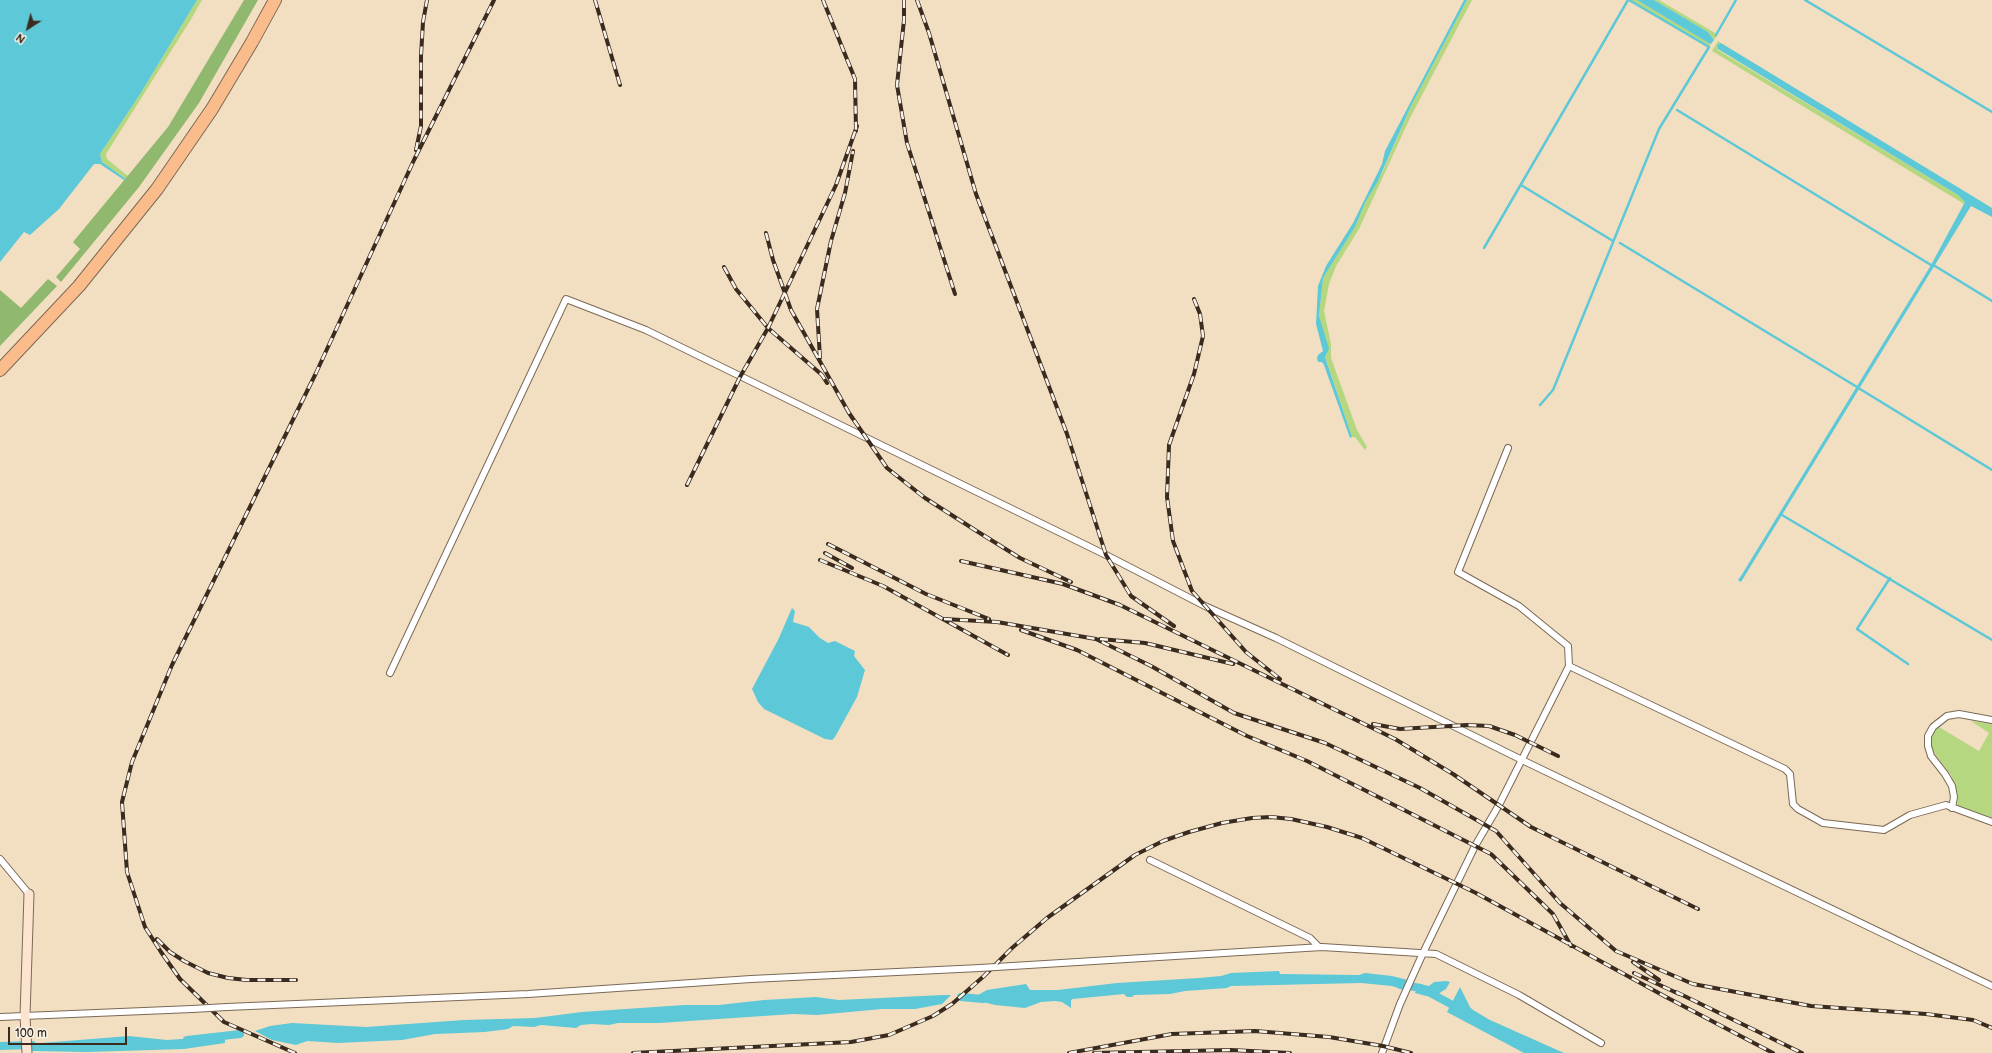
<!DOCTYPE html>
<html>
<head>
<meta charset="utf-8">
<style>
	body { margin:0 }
	#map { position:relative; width:1992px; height:1053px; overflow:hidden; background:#f2dfc1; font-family:"Balsamiq Sans",sans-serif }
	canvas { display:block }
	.north { position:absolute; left:8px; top:8px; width:40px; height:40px; -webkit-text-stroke:3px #f7f3e8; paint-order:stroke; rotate:216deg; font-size:11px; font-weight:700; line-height:16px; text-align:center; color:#3b2a1e }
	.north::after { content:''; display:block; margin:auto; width:14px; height:18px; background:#3b2a1e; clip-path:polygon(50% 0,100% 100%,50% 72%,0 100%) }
	.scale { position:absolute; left:8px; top:1027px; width:119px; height:18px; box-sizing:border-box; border:2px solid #3b2a1e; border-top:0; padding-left:5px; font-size:12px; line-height:14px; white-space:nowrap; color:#3b2a1e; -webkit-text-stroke:3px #f7f3e8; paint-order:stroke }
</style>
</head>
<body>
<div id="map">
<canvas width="1992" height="1053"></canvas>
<div class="north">N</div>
<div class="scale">100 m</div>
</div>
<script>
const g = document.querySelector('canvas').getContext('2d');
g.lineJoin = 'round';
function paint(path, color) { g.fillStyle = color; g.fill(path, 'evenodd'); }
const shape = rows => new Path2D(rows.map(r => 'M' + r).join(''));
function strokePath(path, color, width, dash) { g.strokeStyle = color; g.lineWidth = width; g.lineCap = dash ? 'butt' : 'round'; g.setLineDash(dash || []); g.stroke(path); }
paint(shape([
	[197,0,202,0,190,21,106,154,107,159,128,176,126,179,102,162,100,154,139,96],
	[1467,0,1472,0,1410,118,1359,229,1336,266,1329,284,1324,311,1331,344,1331,358,1357,430,1367,447,1365,450,1355,437,1352,437,1325,356,1327,355,1319,316,1323,278,1355,227,1365,203,1383,171,1411,106],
	[1631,0,1637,0,1711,44,1709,46],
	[1654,0,1659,0,1715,33,1717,36,1714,40,1708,32],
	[1718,41,1721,43,1717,45,1718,50,1958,195,1966,202,1964,204,1712,51],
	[1971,721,1992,724,1992,820,1957,808,1958,795,1951,775,1932,750,1931,735,1934,729,1939,727,1979,751,1989,733]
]), '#b5d77f');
paint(shape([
	[244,0,258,0,199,103,139,187,61,282,56,277,80,249,73,242,168,127],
	[48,279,57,286,0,346,0,290,21,308]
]), '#90b86e');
paint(shape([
	[0,0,197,0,139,96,100,154,102,162,126,179,124,180,100,164,94,164,59,209,30,235,24,232,0,262],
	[1464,0,1467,0,1411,106,1378,181,1365,203,1355,227,1323,278,1319,316,1329,349,1325,357,1352,437,1350,438,1324,365,1322,362,1318,362,1317,358,1318,355,1323,351,1316,324,1318,286,1326,266,1353,223,1382,164,1385,151],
	[1637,0,1654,0,1708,32,1714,40,1711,44,1707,42],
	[1721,43,1992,208,1992,217,1971,206,1741,582,1738,580,1741,576,1931,265,1965,202,1958,195,1718,49,1717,45],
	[792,608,795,611,793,622,809,627,820,638,828,643,835,641,855,651,854,656,865,670,857,697,835,737,832,740,825,739,764,709,758,702,752,689,778,640],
	[1279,971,1280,974,1359,975,1365,973,1392,976,1412,981,1407,991,1392,986,1361,983,1231,986,1227,988,1185,991,1170,994,1134,995,1132,997,1127,997,1124,994,1073,999,1071,1000,1071,1008,1062,1002,1055,1001,1041,1002,1025,1008,995,1005,971,999,987,990,1026,984,1030,990,1058,990,1117,983,1199,978,1221,976,1231,973],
	[1446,981,1450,982,1446,989,1438,994,1426,996,1415,993,1419,984,1429,986,1434,982],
	[1460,987,1470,1007,1473,1010,1490,1020,1564,1053,1524,1053,1447,1012],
	[943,995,951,995,942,1004,915,1009,882,1009,817,1015,793,1014,659,1023,618,1023,609,1025,592,1024,581,1025,576,1028,541,1025,534,1027,513,1026,508,1029,485,1032,435,1034,402,1040,338,1043,307,1041,296,1045,272,1040,255,1031,270,1026,292,1023,366,1027,464,1020,535,1018,582,1012,684,1005,719,1005,764,1000,816,997,839,1000],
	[129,1036,167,1040,225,1036,225,1043,184,1049,87,1052,32,1051,32,1044,41,1043]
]), '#5dc8d7');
strokePath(shape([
	[1805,0,1992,112],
	[1716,35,1736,0],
	[1677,110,1931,265],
	[1521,185,1613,241],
	[1620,243,1857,387],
	[1484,248,1628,0],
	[1935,266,1992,301],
	[1860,389,1992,470],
	[1540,405,1553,390,1659,129,1709,47,1629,0],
	[1782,515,1992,640],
	[1890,578,1857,629,1908,664]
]), '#5dc8d7', 2.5);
strokePath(shape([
	[1401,985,1421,988,1460,1009],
	[961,997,983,999],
	[187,1040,240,1034],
	[0,1046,32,1045]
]), '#5dc8d7', 8);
const street = shape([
	[1569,666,1785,769,1790,774,1793,804,1798,809,1823,823,1884,830,1910,815,1946,805,1992,822],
	[390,673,566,299,646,330,1106,555,1207,607,1276,638,1522,760,1992,986],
	[1952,808,1954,797,1952,786,1945,774,1931,756,1928,746,1928,736,1933,727,1947,716,1959,714,1992,720],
	[0,859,29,894],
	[1150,860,1310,938,1319,947],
	[996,967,1322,947,1436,954,1519,995,1601,1043],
	[227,1007,528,994,751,979,980,968],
	[0,1017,192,1009],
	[1382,1053,1400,1004,1423,953,1475,846,1499,805,1569,666,1568,646,1519,606,1458,572,1508,448]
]);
const secondary = shape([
	[27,1053,25,1016,29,894]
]);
const highway = shape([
	[0,370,79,286,157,189,212,109,252,42,275,0]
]);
strokePath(street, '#7b6957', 8);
strokePath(secondary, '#7b6957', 11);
strokePath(highway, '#7b6957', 14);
strokePath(street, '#fff', 6);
strokePath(secondary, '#fde4d1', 9);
strokePath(highway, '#fabc8b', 12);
const rail = shape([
	[595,0,620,85],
	[823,0,855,79,856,131],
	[904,0,904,20,897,85,907,143,955,294],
	[917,0,929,33,976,194,1067,434,1106,555,1131,596,1174,626],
	[416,150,421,126,421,56,423,22,427,0],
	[766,233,773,260,791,310,849,413,887,468,925,498,975,530,1020,558,1071,582],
	[724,267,736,289,768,328,822,375,827,383],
	[1194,299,1200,314,1203,336,1194,374,1169,445,1167,497,1173,541,1192,591,1246,652,1280,679],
	[820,358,817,309,831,241,845,193,853,151],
	[687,485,740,377,768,328,836,185,857,126],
	[828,544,926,594,989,619],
	[825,553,852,568],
	[820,560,883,586,1008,655],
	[961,561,1063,584,1120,605,1395,739,1453,774,1531,827,1698,909],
	[944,619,997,622,1096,639,1151,666,1234,713,1325,743,1420,788,1496,831,1560,903,1616,951,1693,984,1811,1006,1926,1014,1973,1020,1992,1028],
	[1021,630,1077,650,1247,736,1307,761,1491,854,1553,914,1571,946],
	[1100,639,1145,643,1233,664],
	[1373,724,1400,729,1467,725,1489,726,1515,735,1558,756],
	[157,939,170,952,184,961,208,973,228,978,247,980,296,980],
	[1633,962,1659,980],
	[1634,973,1679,994],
	[1676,992,1802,1053],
	[295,1053,224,1022,180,979,161,952,145,927,127,872,122,802,132,762,172,665,316,373,414,160,494,0],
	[633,1053,851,1042,889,1035,933,1016,952,1004,984,976,1012,948,1047,918,1135,855,1163,841,1189,832,1222,823,1252,818,1271,817,1291,819,1327,827,1362,838,1476,893,1666,997,1773,1053],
	[1069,1053,1172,1034,1255,1031,1329,1037,1383,1046,1411,1053],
	[1094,1053,1231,1050,1290,1053]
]);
strokePath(rail, '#3b2a1e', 4);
strokePath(rail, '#f7f3e8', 2.5, [8]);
const streetBridge = shape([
	[980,968,996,967],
	[192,1009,227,1007]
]);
strokePath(streetBridge, '#7b6957', 8, []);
strokePath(streetBridge, '#fff', 6);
</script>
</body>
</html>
